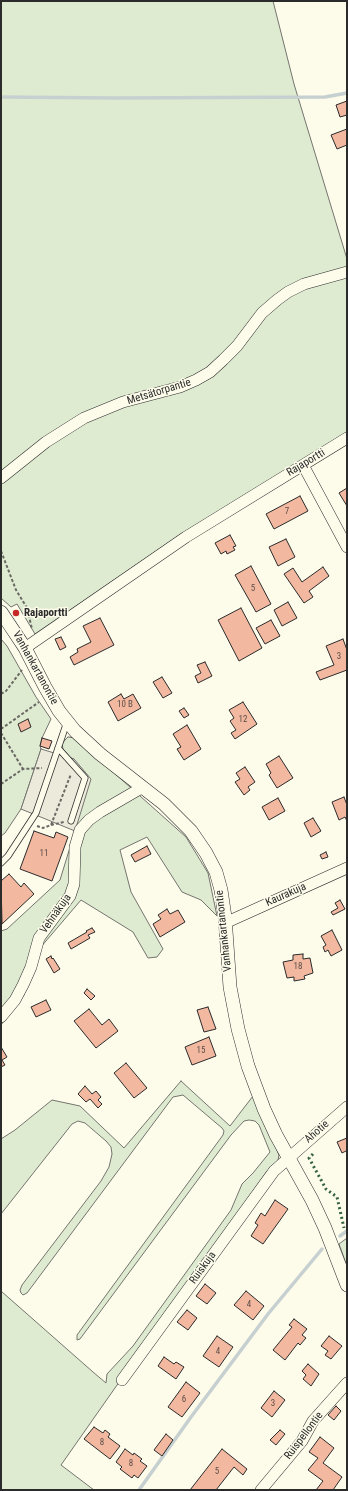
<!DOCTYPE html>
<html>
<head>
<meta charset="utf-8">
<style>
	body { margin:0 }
	#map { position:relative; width:348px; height:1491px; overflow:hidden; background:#fdfbea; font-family:"Roboto Condensed",sans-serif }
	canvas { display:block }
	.frame { position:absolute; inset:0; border:2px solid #2b2b2b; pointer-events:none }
</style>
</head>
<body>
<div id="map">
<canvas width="348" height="1491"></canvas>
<div class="frame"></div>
</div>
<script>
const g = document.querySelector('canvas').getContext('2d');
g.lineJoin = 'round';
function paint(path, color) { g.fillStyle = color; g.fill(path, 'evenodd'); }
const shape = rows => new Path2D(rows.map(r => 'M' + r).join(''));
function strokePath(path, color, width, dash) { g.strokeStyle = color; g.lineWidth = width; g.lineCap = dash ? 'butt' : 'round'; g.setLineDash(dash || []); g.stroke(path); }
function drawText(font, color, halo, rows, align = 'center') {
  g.font = font + ' "Roboto Condensed",sans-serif'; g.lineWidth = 3; g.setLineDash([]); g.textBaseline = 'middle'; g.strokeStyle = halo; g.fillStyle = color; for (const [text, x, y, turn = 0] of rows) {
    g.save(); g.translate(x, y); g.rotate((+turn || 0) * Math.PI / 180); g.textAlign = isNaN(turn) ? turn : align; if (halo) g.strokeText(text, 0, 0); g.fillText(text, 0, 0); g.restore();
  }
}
const green = shape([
	[1,1,273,1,294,84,347,259,347,433,181,534,35,634,17,604,11,607,1,598,1,1],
	[1,639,7,646,36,697,51,719,42,738,40,746,41,749,21,809,5,833,1,836,1,639],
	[68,737,75,738,186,837,208,873,217,916,201,900,182,892,147,837,120,850,131,892,163,949,157,957,148,958,133,932,81,900,40,948,24,995,1,1025,1,931,7,929,60,880,75,831,74,759,71,758,63,749,62,744,65,740,68,737],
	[181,1081,230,1126,253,1096,279,1155,278,1160,267,1171,61,1465,94,1490,1,1490,1,1291,93,1372,106,1383,107,1374,133,1346,231,1210,242,1184,253,1173,270,1152,259,1125,255,1121,249,1120,244,1121,231,1135,80,1339,77,1340,77,1335,223,1135,224,1131,222,1128,183,1095,173,1097,27,1293,23,1295,21,1293,20,1290,22,1285,101,1181,109,1167,112,1154,111,1147,106,1141,85,1123,78,1121,72,1124,1,1214,1,1139,15,1130,52,1100,80,1106,124,1148,181,1081],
	[347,1238,347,1266,339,1244,347,1238]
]);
paint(green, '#deebd1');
strokePath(green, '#74746e', 1);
const parking = shape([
	[41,749,74,759,91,779,75,831,21,809,41,749]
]);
paint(parking, '#eceadb');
strokePath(parking, '#74746e', 1);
strokePath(shape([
	[1,97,114,98,325,97,347,93],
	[340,1236,347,1231],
	[139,1490,191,1417,268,1314,322,1249]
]), '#c7d0d0', 3.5);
const building = shape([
	[347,101,347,115,340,117,336,105,347,101],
	[347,129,347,145,337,149,331,135,347,129],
	[347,488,347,506,339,493,347,488],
	[300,496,308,511,274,529,266,514,300,496],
	[230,535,236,546,233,547,235,550,227,554,226,551,221,554,215,543,230,535],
	[286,539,295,557,278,566,269,547,286,539],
	[251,566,271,604,256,612,235,575,251,566],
	[323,567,329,576,309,591,313,597,304,603,284,574,293,568,302,582,323,567],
	[288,602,297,618,282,626,274,610,288,602],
	[241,608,262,648,239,661,218,620,241,608],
	[100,618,114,645,74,665,70,657,78,652,77,649,91,642,83,626,100,618],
	[271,620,280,636,265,644,256,628,271,620],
	[61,637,66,647,60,650,55,639,61,637],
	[343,639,347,650,347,670,320,680,316,672,334,665,326,646,343,639],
	[205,662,212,676,198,683,195,676,201,673,197,665,205,662],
	[162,677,172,693,163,698,153,682,162,677],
	[121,694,124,699,133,694,141,708,118,721,108,702,121,694],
	[243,702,257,724,235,739,231,733,236,730,230,721,234,718,229,710,243,702],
	[184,708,189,715,184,718,179,711,184,708],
	[28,719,31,727,21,732,18,724,28,719],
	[187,725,201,749,184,760,177,749,181,747,173,734,187,725],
	[42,738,52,741,49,749,40,746,42,738],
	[279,756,293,778,277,788,269,775,271,773,266,764,279,756],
	[245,767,255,782,248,787,250,790,244,795,235,782,240,779,236,773,245,767],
	[344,797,347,805,347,821,345,817,339,820,332,802,344,797],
	[278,798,285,811,269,820,262,807,278,798],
	[313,818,321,831,311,837,304,823,313,818],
	[34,831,54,838,56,832,68,837,52,881,20,869,34,831],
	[147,846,151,854,135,862,131,855,147,846],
	[326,852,328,857,322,859,320,855,326,852],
	[9,874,21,887,24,883,34,894,2,924,1,881,9,874],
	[340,900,345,909,333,915,331,912,338,908,335,903,340,900],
	[167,909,170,914,178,910,185,922,160,937,153,924,161,919,158,915,167,909],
	[92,928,95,932,88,935,90,938,71,949,68,943,87,932,86,931,92,928],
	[332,930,342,950,331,956,328,950,325,952,323,947,326,945,321,936,332,930],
	[303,954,303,959,310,958,313,973,304,976,305,979,294,981,294,977,287,978,283,962,293,960,293,955,303,954],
	[51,956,52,959,53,958,60,969,54,973,46,959,51,956],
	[87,989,95,996,91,1000,84,993,87,989],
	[46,1000,51,1010,36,1017,31,1007,46,1000],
	[208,1007,216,1029,204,1032,197,1010,208,1007],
	[89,1009,102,1025,109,1019,118,1031,96,1048,74,1021,89,1009],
	[209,1037,216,1056,192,1065,185,1047,209,1037],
	[1,1047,7,1057,2,1060,5,1065,1,1067,1,1047],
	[126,1063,147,1088,134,1098,114,1073,126,1063],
	[85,1086,92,1094,96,1091,101,1097,98,1100,102,1104,98,1108,90,1099,86,1102,78,1094,85,1086],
	[347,1138,347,1152,346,1151,342,1153,337,1142,347,1138],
	[275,1200,288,1209,263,1244,251,1236,258,1225,255,1223,261,1213,265,1216,275,1200],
	[205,1284,216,1293,207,1304,196,1296,205,1284],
	[246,1291,264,1306,253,1320,234,1305,246,1291],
	[187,1310,197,1318,188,1330,177,1322,187,1310],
	[294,1319,307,1329,302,1335,306,1338,300,1345,298,1343,285,1360,273,1350,292,1327,289,1325,294,1319],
	[217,1336,233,1347,219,1367,203,1356,217,1336],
	[329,1336,342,1346,331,1359,325,1355,328,1351,321,1346,329,1336],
	[164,1357,174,1364,176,1362,184,1367,176,1379,158,1366,164,1357],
	[308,1364,319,1374,311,1386,303,1379,306,1375,302,1371,308,1364],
	[186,1382,200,1393,182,1417,168,1407,186,1382],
	[274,1391,285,1400,272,1417,261,1408,274,1391],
	[336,1406,341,1411,334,1420,328,1415,336,1406],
	[94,1427,103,1433,105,1430,110,1434,108,1437,120,1446,110,1459,84,1439,94,1427],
	[280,1430,285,1434,276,1445,270,1440,280,1430],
	[166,1434,173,1440,162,1456,154,1450,166,1434],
	[320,1437,334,1448,323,1463,342,1477,333,1490,316,1490,323,1481,308,1470,318,1458,309,1452,320,1437],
	[125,1449,133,1455,134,1453,142,1459,140,1461,147,1466,138,1478,134,1475,132,1478,120,1469,122,1467,116,1462,125,1449],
	[222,1449,247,1469,243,1475,234,1467,216,1490,190,1490,222,1449]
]);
paint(building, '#f2b8a0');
strokePath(building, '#2b2b2b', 1);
const service = shape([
	[58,748,85,778,71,821],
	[1,863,8,856,36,813,67,722]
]);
const minor = shape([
	[303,465,347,547],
	[1,478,46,442,84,418,123,402,180,387,196,380,210,372,223,360,237,346,262,313,277,300,288,292,304,284,347,272],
	[25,648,186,537,347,438],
	[225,923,347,868],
	[1,1017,15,1000,23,985,31,967,39,938,70,896,74,884,75,847,80,830,89,820,100,812,143,787],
	[122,1380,274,1171,347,1107],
	[261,1490,302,1441,313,1421,347,1383]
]);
const tertiary = shape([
	[1,612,25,648,45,687,59,711,75,731,100,754,164,804,191,831,206,853,216,872,221,890,225,917,230,987,238,1029,248,1066,264,1109,276,1135,312,1200,325,1228,347,1285]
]);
strokePath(service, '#2b2b2b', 7);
strokePath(minor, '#2b2b2b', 12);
strokePath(tertiary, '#2b2b2b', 14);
strokePath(shape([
	[1,551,16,590,27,608,32,629],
	[1,694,6,691,22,670],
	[1,729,39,702],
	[1,733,23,769],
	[1,784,23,769,42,768],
	[51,825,64,822],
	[37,826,43,828,51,825,71,774]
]), '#6a6964', 2, [3, 2]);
strokePath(service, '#fdfbea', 5.5);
strokePath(minor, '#fdfbea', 11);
strokePath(tertiary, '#fdfbea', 13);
strokePath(shape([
	[313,1154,309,1158,326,1189,337,1197,344,1228]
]), '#34623c', 3, [2, 3]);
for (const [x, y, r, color] of [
	[16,613,4,"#c62828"]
]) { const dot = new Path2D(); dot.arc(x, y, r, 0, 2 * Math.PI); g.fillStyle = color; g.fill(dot); strokePath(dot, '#fdfbea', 1.5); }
drawText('9px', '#5d4e48', null, [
	["7",287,512],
	["5",253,589],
	["3",339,657],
	["10 B",125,705],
	["12",243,720],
	["11",44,854],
	["18",298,967],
	["15",201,1051],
	["4",249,1305],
	["4",218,1352],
	["6",184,1400],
	["3",273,1404],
	["8",102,1443],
	["8",131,1464],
	["5",217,1472]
]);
drawText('11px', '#2b2b2b', '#fdfbea', [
	["Metsätorpantie",159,392,-17],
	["Rajaportti",306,463,-31],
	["Vanhankartanontie",35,668,61],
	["Kaurakuja",286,895,-24],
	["Vehnäkuja",56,914,-55],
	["Vanhankartanontie",224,931,-96],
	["Ahotie",317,1132,-41],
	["Ruiskuja",203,1268,-54],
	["Ruispellontie",304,1436,-53]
]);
drawText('bold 11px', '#2b2b2b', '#fdfbea', [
	["Rajaportti",24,613]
], 'left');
</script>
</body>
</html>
